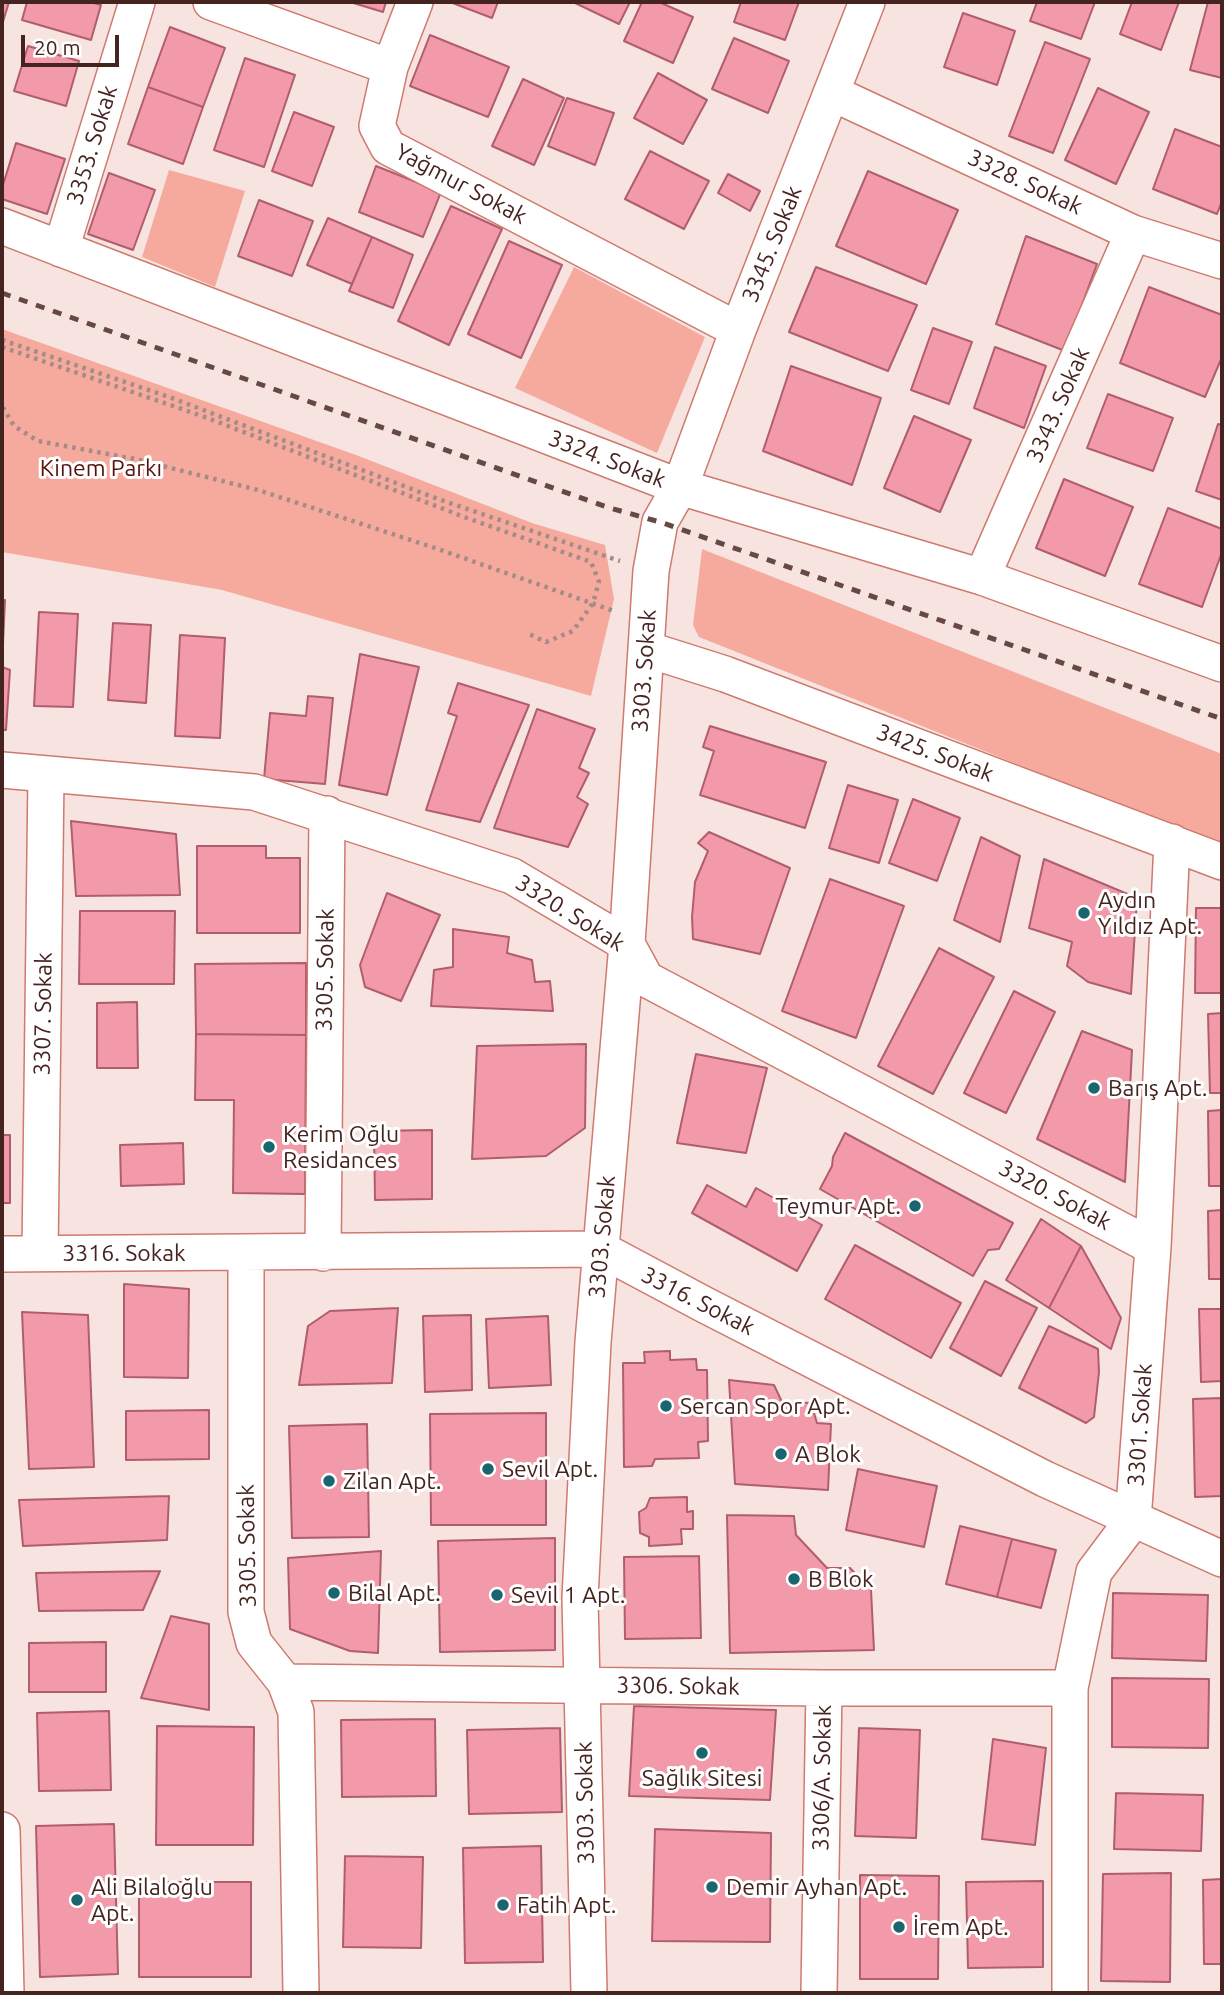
<!DOCTYPE html>
<html>
<head>
<meta charset="utf-8">
<style>
	body { margin:0 }
	#map { position:relative; width:1224px; height:1995px; overflow:hidden; background:#f7e4e1; font-family:Ubuntu,sans-serif }
	canvas { display:block }
	.frame { position:absolute; inset:0; border:4px solid #45231e; pointer-events:none }
	.scale { position:absolute; left:21px; top:35px; width:98px; height:32px; box-sizing:border-box; border:4px solid #45231e; border-top:0; padding-left:9px; font-size:21px; line-height:24px; white-space:nowrap; color:#45231e; -webkit-text-stroke:5px #fff; paint-order:stroke }
</style>
</head>
<body>
<div id="map">
<canvas width="1224" height="1995"></canvas>
<div class="frame"></div>
<div class="scale">20 m</div>
</div>
<script>
const g = document.querySelector('canvas').getContext('2d');
g.lineJoin = 'round';
function paint(path, color) { g.fillStyle = color; g.fill(path, 'evenodd'); }
const shape = rows => new Path2D(rows.map(r => 'M' + r).join(''));
function strokePath(path, color, width, dash) { g.strokeStyle = color; g.lineWidth = width; g.lineCap = dash ? 'butt' : 'round'; g.setLineDash(dash || []); g.stroke(path); }
function drawText(font, color, halo, rows, align = 'center') {
  g.font = font + ' Ubuntu,sans-serif'; g.lineWidth = 6; g.setLineDash([]); g.textBaseline = 'middle'; g.strokeStyle = halo; g.fillStyle = color; for (const [text, x, y, turn = 0] of rows) {
    g.save(); g.translate(x, y); g.rotate((+turn || 0) * Math.PI / 180); g.textAlign = isNaN(turn) ? turn : align; if (halo) g.strokeText(text, 0, 0); g.fillText(text, 0, 0); g.restore();
  }
}
paint(shape([
	[169,170,245,191,215,287,142,257],
	[574,267,705,337,657,453,515,388],
	[2,329,356,455,532,523,605,545,614,599,591,696,222,590,2,552],
	[702,549,1222,754,1222,846,699,637,693,625]
]), '#f6aa9e');
const building = shape([
	[2,2,9,2,2,25,2,2],
	[27,2,90,2,101,5,91,40,22,20,27,2],
	[350,2,386,2,383,12,350,2],
	[450,2,498,2,492,18,450,2],
	[573,2,630,2,619,24,573,2],
	[642,2,659,2,693,17,673,63,624,41,642,2],
	[741,2,799,2,785,40,734,22,741,2],
	[1037,2,1095,2,1081,39,1030,21,1037,2],
	[1132,2,1179,2,1161,50,1120,34,1132,2],
	[1208,2,1222,2,1222,78,1190,70,1208,2],
	[963,13,1015,31,997,85,944,67,963,13],
	[170,27,225,48,203,107,148,87,170,27],
	[430,35,509,67,488,117,410,86,430,35],
	[734,38,789,61,768,113,712,89,734,38],
	[1045,42,1090,59,1053,153,1009,136,1045,42],
	[28,46,79,61,66,106,14,91,28,46],
	[245,58,295,75,264,167,214,150,245,58],
	[658,73,707,100,683,144,634,118,658,73],
	[523,79,564,98,534,165,492,146,523,79],
	[148,87,203,107,183,164,128,144,148,87],
	[1098,88,1149,112,1116,184,1065,160,1098,88],
	[567,98,614,113,595,165,548,146,567,98],
	[294,112,334,127,312,186,272,171,294,112],
	[1175,129,1222,147,1222,201,1217,214,1153,189,1175,129],
	[16,143,65,159,47,214,2,199,2,188,16,143],
	[650,151,709,181,684,229,625,199,650,151],
	[376,166,441,192,423,237,359,212,376,166],
	[868,171,958,210,926,284,836,246,868,171],
	[109,173,155,190,133,250,88,234,109,173],
	[728,174,760,191,750,211,718,193,728,174],
	[259,200,313,221,292,276,238,256,259,200],
	[451,206,502,229,449,345,398,321,451,206],
	[328,218,372,237,352,284,307,265,328,218],
	[1026,236,1097,264,1065,351,996,324,1026,236],
	[372,237,413,255,393,308,349,291,372,237],
	[509,241,562,265,521,358,468,334,509,241],
	[816,267,917,305,888,371,789,332,816,267],
	[1149,287,1222,315,1222,357,1205,397,1120,363,1149,287],
	[933,328,972,342,949,404,911,390,933,328],
	[995,347,1046,366,1024,428,974,408,995,347],
	[791,366,881,398,852,485,763,451,791,366],
	[1108,394,1173,418,1153,471,1087,448,1108,394],
	[914,416,971,440,940,512,884,488,914,416],
	[1218,424,1222,425,1222,500,1196,491,1218,424],
	[1064,479,1133,507,1105,576,1036,548,1064,479],
	[1168,508,1222,529,1222,552,1202,607,1139,584,1168,508],
	[2,600,5,600,2,665,2,600],
	[39,612,78,614,73,707,34,706,39,612],
	[113,623,151,625,146,703,108,700,113,623],
	[180,635,225,638,220,738,175,736,180,635],
	[360,654,419,667,387,795,339,785,360,654],
	[2,667,10,670,6,730,2,730,2,667],
	[458,683,529,705,480,822,426,810,457,716,448,713,458,683],
	[308,696,333,698,325,784,264,779,270,713,306,716,308,696],
	[537,709,595,729,579,768,589,773,577,797,588,804,568,847,494,828,537,709],
	[710,726,826,762,805,828,700,795,714,751,703,747,710,726],
	[848,785,898,800,879,863,829,848,848,785],
	[913,799,960,818,937,881,889,863,913,799],
	[71,821,176,834,180,895,76,896,71,821],
	[709,832,790,868,760,954,693,939,692,917,695,882,708,851,698,843,709,832],
	[981,837,1020,856,1000,942,954,920,981,837],
	[197,846,266,846,266,858,300,858,300,933,197,933,197,846],
	[1044,859,1137,898,1131,994,1088,982,1067,966,1072,942,1029,928,1044,859],
	[830,879,904,906,856,1038,782,1011,830,879],
	[387,893,440,915,401,1001,365,987,360,965,387,893],
	[1196,908,1222,908,1222,993,1195,993,1196,908],
	[80,911,175,911,174,984,79,984,80,911],
	[453,929,509,937,507,953,532,960,535,982,550,981,553,1011,431,1006,434,970,453,967,453,929],
	[939,948,994,977,933,1094,878,1066,939,948],
	[306,963,306,1035,196,1034,195,964,306,963],
	[1014,991,1055,1012,1006,1113,964,1093,1014,991],
	[137,1002,138,1068,97,1068,97,1003,137,1002],
	[1222,1013,1222,1093,1210,1093,1208,1014,1222,1013],
	[1082,1031,1132,1050,1125,1182,1037,1139,1082,1031],
	[196,1034,306,1035,305,1194,233,1193,234,1100,195,1100,196,1034],
	[586,1044,585,1128,546,1156,472,1159,477,1046,586,1044],
	[696,1054,767,1068,746,1153,677,1143,696,1054],
	[1222,1110,1222,1186,1209,1186,1208,1111,1222,1110],
	[432,1130,432,1199,375,1200,374,1131,432,1130],
	[845,1133,1013,1223,999,1249,988,1250,973,1276,820,1189,832,1166,833,1157,845,1133],
	[2,1135,10,1135,10,1203,2,1203,2,1135],
	[183,1143,184,1184,121,1186,120,1145,183,1143],
	[707,1185,746,1207,756,1188,822,1225,797,1271,692,1213,707,1185],
	[1222,1210,1222,1279,1209,1279,1208,1211,1222,1210],
	[1041,1219,1081,1246,1049,1308,1006,1280,1041,1219],
	[855,1245,961,1303,931,1358,825,1299,855,1245],
	[1081,1246,1121,1318,1111,1349,1049,1308,1081,1246],
	[985,1281,1037,1308,1001,1376,950,1348,985,1281],
	[124,1284,189,1289,188,1378,124,1377,124,1284],
	[398,1308,392,1383,299,1385,308,1326,330,1311,398,1308],
	[1199,1309,1222,1309,1222,1381,1201,1382,1199,1309],
	[22,1312,88,1315,94,1467,29,1469,22,1312],
	[471,1315,472,1390,425,1392,423,1316,471,1315],
	[548,1316,551,1385,489,1388,486,1319,548,1316],
	[1049,1326,1098,1349,1099,1372,1094,1417,1086,1423,1019,1388,1049,1326],
	[670,1351,670,1360,696,1359,697,1370,707,1370,708,1441,698,1442,699,1458,655,1459,652,1466,624,1467,623,1363,645,1363,644,1352,670,1351],
	[729,1380,774,1385,782,1402,811,1403,817,1423,831,1424,828,1490,735,1484,729,1380],
	[1222,1398,1222,1496,1195,1497,1193,1399,1222,1398],
	[209,1410,209,1459,126,1460,126,1411,209,1410],
	[546,1413,546,1525,431,1525,430,1414,546,1413],
	[367,1424,369,1537,292,1538,289,1426,367,1424],
	[858,1469,937,1486,924,1547,846,1530,858,1469],
	[169,1496,167,1540,23,1546,19,1500,169,1496],
	[687,1497,687,1512,693,1511,693,1529,681,1529,682,1544,649,1546,649,1537,640,1533,639,1512,646,1508,650,1498,687,1497],
	[727,1515,794,1516,796,1535,827,1568,850,1568,871,1590,874,1650,730,1653,727,1515],
	[960,1526,1012,1539,997,1597,946,1584,960,1526],
	[555,1538,555,1650,440,1652,438,1541,555,1538],
	[1012,1539,1056,1550,1041,1608,997,1597,1012,1539],
	[381,1551,378,1653,350,1651,290,1629,288,1558,381,1551],
	[699,1556,701,1638,625,1639,624,1557,699,1556],
	[160,1571,143,1610,39,1611,36,1573,160,1571],
	[1113,1593,1208,1595,1206,1661,1112,1658,1113,1593],
	[171,1616,209,1624,209,1710,141,1698,171,1616],
	[106,1642,106,1692,29,1692,29,1643,106,1642],
	[1112,1678,1209,1679,1208,1748,1112,1747,1112,1678],
	[634,1706,776,1710,770,1800,629,1796,634,1706],
	[109,1711,111,1790,39,1791,37,1713,109,1711],
	[435,1719,436,1796,342,1797,341,1720,435,1719],
	[157,1726,254,1727,253,1845,156,1845,157,1726],
	[560,1728,562,1812,469,1814,467,1730,560,1728],
	[859,1728,920,1730,916,1838,855,1836,859,1728],
	[993,1739,1046,1748,1035,1845,982,1839,993,1739],
	[1116,1793,1203,1795,1201,1851,1114,1849,1116,1793],
	[114,1824,118,1974,40,1977,36,1826,114,1824],
	[655,1829,771,1833,770,1942,652,1941,655,1829],
	[541,1846,543,1962,465,1963,463,1848,541,1846],
	[345,1856,423,1857,421,1948,343,1947,345,1856],
	[1171,1873,1170,1982,1101,1981,1103,1874,1171,1873],
	[860,1875,939,1876,938,1979,860,1979,860,1875],
	[1222,1879,1222,1964,1204,1964,1203,1880,1222,1879],
	[1043,1881,1043,1967,968,1968,966,1882,1043,1881],
	[139,1882,251,1882,251,1977,139,1977,139,1882]
]);
paint(building, '#f39aaa');
strokePath(building, '#b05d6d', 2);
const minor = shape([
	[211,2,390,67,377,126,388,147,738,330],
	[390,67,415,2],
	[832,93,1133,233,1222,261],
	[2,226,680,487,982,577,1222,664],
	[61,249,137,2],
	[982,577,1133,233],
	[646,649,725,674,1222,862],
	[2,770,254,792,512,876,627,944,646,979,1153,1247],
	[40,1253,46,775],
	[246,1253,246,1612,254,1643,285,1682,296,1712,301,1993],
	[323,1253,327,814],
	[2,1254,600,1249,705,1305,1045,1479,1222,1559],
	[285,1682,824,1688,1070,1688],
	[2,1830,6,1993],
	[589,1993,580,1598,593,1342,627,944,651,571,660,522,680,487,738,330,867,2],
	[819,1993,824,1688],
	[1070,1993,1070,1688,1094,1572,1133,1520,1153,1247,1172,842]
]);
strokePath(minor, '#ce7a6e', 38);
strokePath(shape([
	[2,340,169,397,441,500,620,561],
	[2,347,202,416,467,518,591,562,599,582,593,603,573,631,546,642,527,633],
	[2,408,4,409,14,426,38,441,135,459,258,490,438,549,614,611]
]), '#a58b87', 4.5, [3.5, 5]);
strokePath(minor, '#fff', 35);
strokePath(shape([
	[2,293,610,508,660,522,1222,719]
]), '#674844', 5, [9, 9]);
for (const [x, y, r, color] of [
	[1084,913,7,"#1a6570"],
	[1094,1088,7,"#1a6570"],
	[269,1147,7,"#1a6570"],
	[915,1206,7,"#1a6570"],
	[666,1406,7,"#1a6570"],
	[781,1454,7,"#1a6570"],
	[488,1469,7,"#1a6570"],
	[329,1481,7,"#1a6570"],
	[794,1579,7,"#1a6570"],
	[334,1593,7,"#1a6570"],
	[497,1595,7,"#1a6570"],
	[702,1753,7,"#1a6570"],
	[712,1887,7,"#1a6570"],
	[77,1900,7,"#1a6570"],
	[503,1905,7,"#1a6570"],
	[899,1927,7,"#1a6570"]
]) { const dot = new Path2D(); dot.arc(x, y, r, 0, 2 * Math.PI); g.fillStyle = color; g.fill(dot); strokePath(dot, '#fff', 2.5); }
drawText('23px', '#45231e', '#fff', [
	["3353. Sokak",92,145,-73],
	["3328. Sokak",1025,182,25],
	["Yağmur Sokak",461,184,28],
	["3345. Sokak",772,244,-68],
	["3343. Sokak",1058,405,-66],
	["3324. Sokak",607,459,21],
	["3303. Sokak",644,671,-86],
	["3425. Sokak",935,753,21],
	["3320. Sokak",570,913,32],
	["3305. Sokak",325,970,-89],
	["3307. Sokak",43,1014,-89],
	["3320. Sokak",1055,1195,28],
	["3303. Sokak",602,1237,-85],
	["3316. Sokak",124,1253],
	["3316. Sokak",698,1301,27],
	["3301. Sokak",1140,1425,-86],
	["3305. Sokak",247,1546,-91],
	["3306. Sokak",678,1686,1],
	["3306/A. Sokak",822,1778,-89],
	["3303. Sokak",585,1803,-91]
]);
drawText('23px', '#57120d', '#fff', [
	["Kinem Parkı",101,468]
]);
drawText('23px', '#45231e', '#fff', [
	["Aydın",1098,900],
	["Yıldız Apt.",1098,926],
	["Barış Apt.",1108,1088],
	["Kerim Oğlu",283,1134],
	["Residances",283,1160],
	["Teymur Apt.",901,1206,"right"],
	["Sercan Spor Apt.",680,1406],
	["A Blok",795,1454],
	["Sevil Apt.",502,1469],
	["Zilan Apt.",343,1481],
	["B Blok",808,1579],
	["Bilal Apt.",348,1593],
	["Sevil 1 Apt.",511,1595],
	["Sağlık Sitesi",702,1778,"center"],
	["Ali Bilaloğlu",91,1887],
	["Apt.",91,1913],
	["Demir Ayhan Apt.",726,1887],
	["Fatih Apt.",517,1905],
	["İrem Apt.",913,1927]
], 'left');
</script>
</body>
</html>
